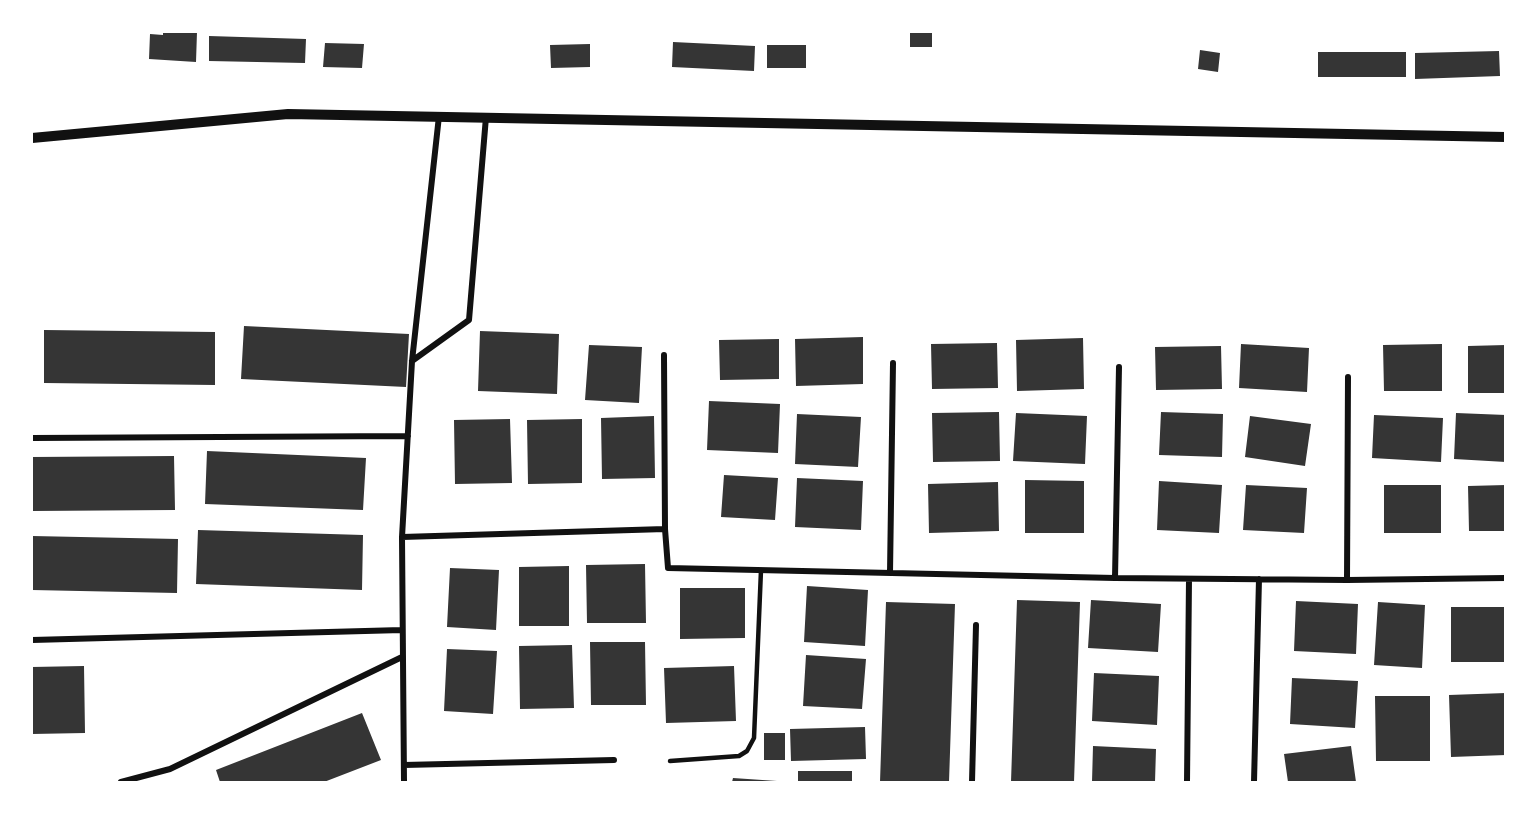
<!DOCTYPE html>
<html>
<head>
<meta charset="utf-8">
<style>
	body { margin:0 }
	#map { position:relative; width:1537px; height:814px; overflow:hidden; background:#fff; font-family:"Asap Condensed",sans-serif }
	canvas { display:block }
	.frame { position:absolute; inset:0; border:33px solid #fff; pointer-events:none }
</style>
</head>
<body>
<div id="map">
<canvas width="1537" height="814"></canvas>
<div class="frame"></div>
</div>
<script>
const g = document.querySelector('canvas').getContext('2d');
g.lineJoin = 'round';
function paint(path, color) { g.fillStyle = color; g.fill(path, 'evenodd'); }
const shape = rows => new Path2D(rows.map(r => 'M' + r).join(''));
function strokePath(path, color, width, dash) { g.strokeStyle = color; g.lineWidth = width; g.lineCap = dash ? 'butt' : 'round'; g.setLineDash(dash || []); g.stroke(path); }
paint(shape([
	[163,32,197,32,196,62,149,59,150,34,163,35],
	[910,32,932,32,932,47,910,47],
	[209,36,306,39,305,63,209,61],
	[673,42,755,46,754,71,672,67],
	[325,43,364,44,362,68,323,67],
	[590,44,590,67,551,68,550,45],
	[767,45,806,45,806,68,767,68],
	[1200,50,1220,53,1218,72,1198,69],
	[1499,51,1500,76,1415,79,1415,53],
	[1318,52,1406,52,1406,77,1318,77],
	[244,326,409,334,406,387,241,379],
	[44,330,215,332,215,385,44,383],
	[480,331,559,334,557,394,478,391],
	[863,337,863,384,796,386,795,339],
	[1083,338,1084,389,1017,391,1016,340],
	[779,339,779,379,720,380,719,340],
	[997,343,998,388,932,389,931,344],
	[1241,344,1309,348,1307,392,1239,388],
	[1442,344,1442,391,1384,391,1383,345],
	[589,345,642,347,639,403,585,400],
	[1506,345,1506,393,1468,393,1468,346],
	[1221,346,1222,389,1156,390,1155,347],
	[709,401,780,404,778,453,707,450],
	[999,412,1000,461,933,462,932,413],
	[1161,412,1223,414,1222,457,1159,455],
	[1016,413,1087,416,1085,464,1013,461],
	[1456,413,1506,415,1506,462,1454,459],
	[797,414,861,417,858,467,795,464],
	[1374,415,1443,418,1441,462,1372,458],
	[654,416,655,478,602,479,601,418],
	[1250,416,1311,424,1305,466,1245,457],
	[510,419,512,483,455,484,454,420],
	[582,419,582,483,528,484,527,420],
	[207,451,366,458,363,510,205,504],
	[174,456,175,510,32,511,32,457],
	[724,475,778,478,775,520,721,517],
	[797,478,863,481,861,530,795,527],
	[1025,480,1084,481,1084,533,1025,533],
	[1159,481,1222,485,1219,533,1157,530],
	[998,482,999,531,929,533,928,484],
	[1246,485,1307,488,1304,533,1243,530],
	[1384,485,1441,485,1441,533,1384,533],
	[1506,485,1506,531,1469,531,1468,486],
	[198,530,363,535,362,590,196,584],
	[32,536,178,539,177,593,32,590],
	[645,564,646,623,587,623,586,565],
	[569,566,569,626,519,626,519,567],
	[450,568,499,570,496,630,447,627],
	[807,586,868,590,865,646,804,642],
	[680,588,745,588,745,638,680,639],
	[1017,600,1080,602,1074,782,1011,782],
	[1091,600,1161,604,1158,652,1088,648],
	[1296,601,1358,604,1356,654,1294,651],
	[886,602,955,604,949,782,880,782],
	[1378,602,1425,605,1422,668,1374,665],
	[1451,607,1504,607,1504,662,1451,662],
	[590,642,645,642,646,705,591,705],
	[572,645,574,708,520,709,519,646],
	[447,649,497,651,493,714,444,711],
	[806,655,866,659,862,709,803,706],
	[84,666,85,733,32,734,32,667],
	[734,666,736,721,666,723,664,668],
	[1094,673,1159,676,1157,725,1092,721],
	[1292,678,1358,681,1355,728,1290,724],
	[1506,693,1506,755,1451,757,1449,695],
	[1375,696,1430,696,1430,761,1376,761],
	[362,713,381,760,324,782,220,782,216,770],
	[865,727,866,759,791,761,790,729],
	[764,733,785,733,785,760,764,760],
	[1093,746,1156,749,1155,782,1092,782],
	[1351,746,1356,782,1288,782,1284,754],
	[798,771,852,771,852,782,798,782],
	[733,778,777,781,777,782,732,782]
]), '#353535');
strokePath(shape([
	[670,761,739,756,747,751,754,738,761,570]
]), '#111', 4.5);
strokePath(shape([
	[664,355,665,529,668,568,1115,578,1347,580,1506,578],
	[412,361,469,320,486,117],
	[32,438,408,436],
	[402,537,665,529],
	[890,573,893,363],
	[1115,578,1119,367],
	[1347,580,1348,377],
	[32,640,402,630],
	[404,765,614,760],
	[121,782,170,769,402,657],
	[404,782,402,537,412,361,439,116],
	[972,782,976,625],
	[1187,782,1189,579],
	[1254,782,1259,579]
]), '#111', 6);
strokePath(shape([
	[32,138,288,114,1506,137]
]), '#111', 10);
</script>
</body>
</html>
